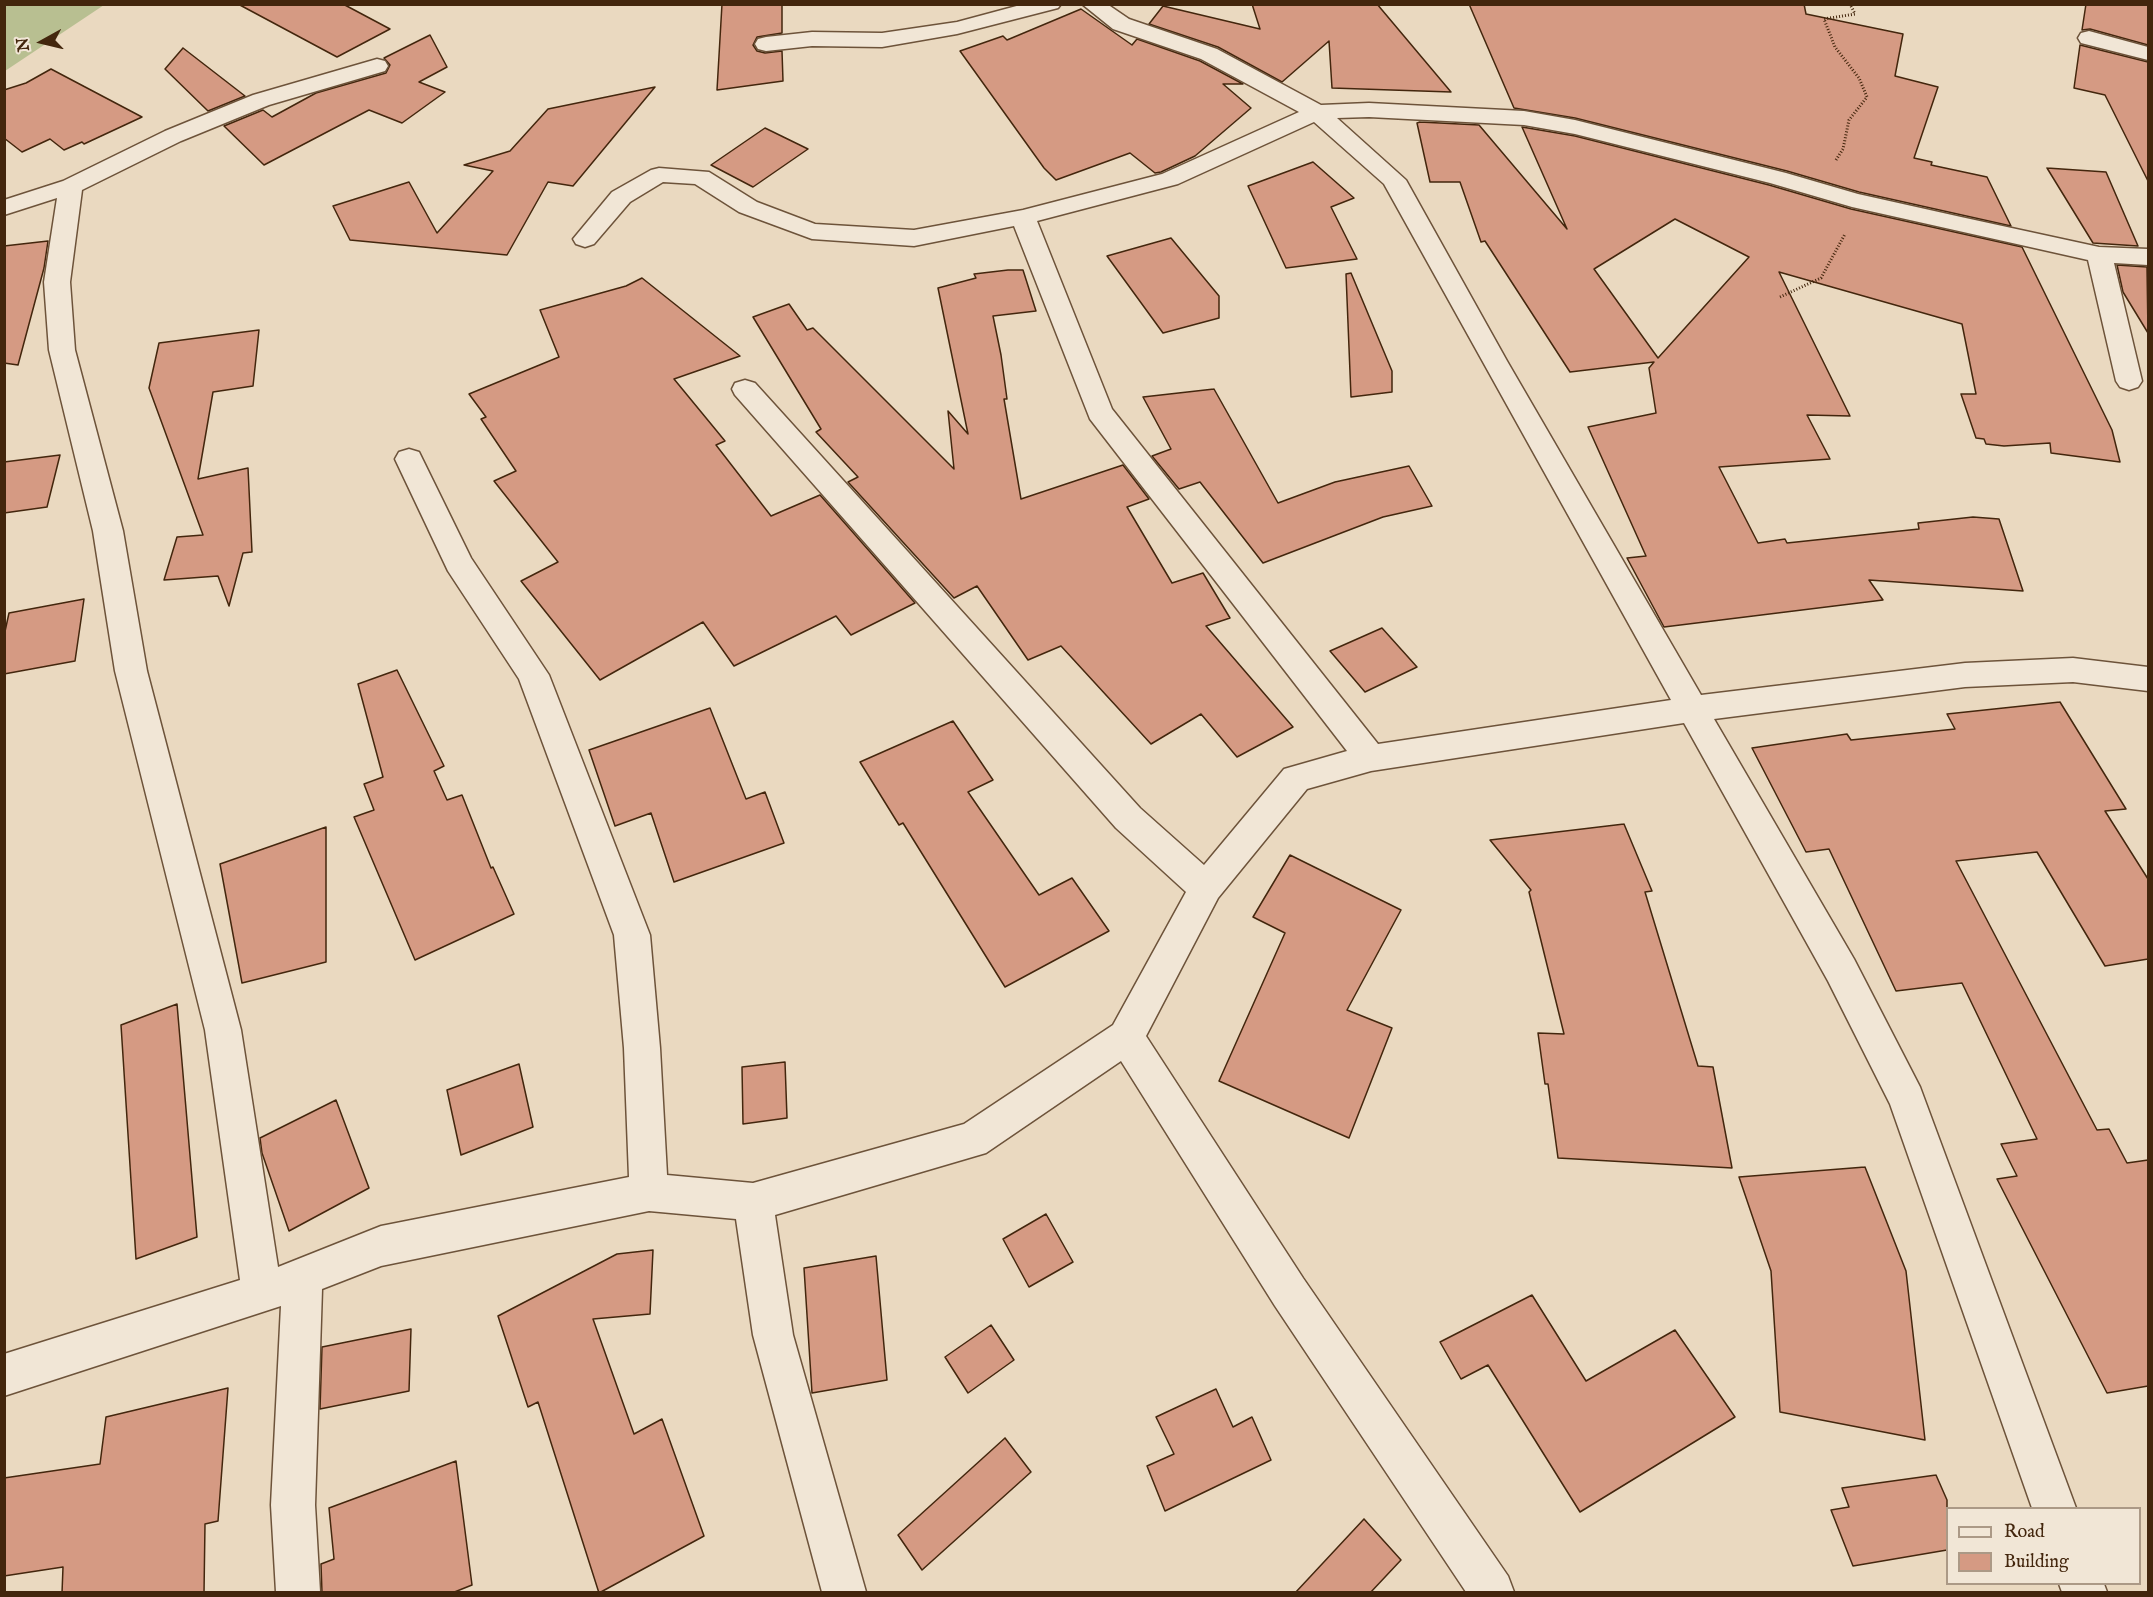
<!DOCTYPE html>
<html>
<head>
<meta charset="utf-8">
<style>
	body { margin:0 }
	#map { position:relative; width:2153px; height:1597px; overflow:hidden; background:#ead9c0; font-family:"IM FELL English",serif }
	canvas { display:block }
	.frame { position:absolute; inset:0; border:6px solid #43260d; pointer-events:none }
	.legend { position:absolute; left:1946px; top:1507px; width:195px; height:78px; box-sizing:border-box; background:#f1e6d6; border:2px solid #ab9986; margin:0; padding:8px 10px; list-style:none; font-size:18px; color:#43260d }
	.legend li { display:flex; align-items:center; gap:12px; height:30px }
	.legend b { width:30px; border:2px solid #ab9986 }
	.north { position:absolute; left:12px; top:12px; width:60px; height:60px; -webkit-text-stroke:4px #f1e6d6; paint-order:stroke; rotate:262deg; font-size:16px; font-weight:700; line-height:24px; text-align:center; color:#43260d }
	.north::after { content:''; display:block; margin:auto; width:21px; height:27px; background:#43260d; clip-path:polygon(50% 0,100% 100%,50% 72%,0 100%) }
</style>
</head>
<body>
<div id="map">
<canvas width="2153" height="1597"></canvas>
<div class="frame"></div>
<ul class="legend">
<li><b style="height:8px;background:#f1e6d6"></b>Road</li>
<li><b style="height:16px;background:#d59a83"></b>Building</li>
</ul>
<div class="north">N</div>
</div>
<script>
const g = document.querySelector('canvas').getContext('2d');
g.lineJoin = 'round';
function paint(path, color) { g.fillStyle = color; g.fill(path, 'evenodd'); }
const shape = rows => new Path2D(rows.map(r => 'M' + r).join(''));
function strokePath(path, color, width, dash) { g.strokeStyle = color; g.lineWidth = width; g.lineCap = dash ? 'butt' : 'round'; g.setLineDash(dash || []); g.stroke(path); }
paint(shape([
	[5,4,104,4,104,5,5,71]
]), '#b8bf91');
const building = shape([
	[238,4,343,4,390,29,337,57,238,4],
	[722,4,782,4,782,33,757,37,753,45,757,51,765,53,782,51,783,81,717,90,722,4],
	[1252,4,1377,4,1451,92,1332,88,1329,41,1282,82,1218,47,1149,24,1163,6,1260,29,1252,4],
	[1469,4,1804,4,1806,14,1903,34,1895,76,1938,87,1914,158,1932,162,1931,165,1987,177,2011,226,1859,192,1787,171,1575,118,1514,108,1469,4],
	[2086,4,2148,4,2148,45,2090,29,2082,30,2086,4],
	[1081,9,1132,45,1137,39,1200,61,1243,84,1223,84,1251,108,1195,156,1161,172,1155,173,1130,153,1056,180,1044,168,960,51,1003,36,1007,40,1081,9],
	[430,35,447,67,419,82,445,92,402,123,369,110,264,165,224,126,263,110,272,117,316,93,386,73,390,65,384,58,430,35],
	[2080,45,2148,62,2148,181,2105,95,2074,88,2080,45],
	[183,48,245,96,208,111,165,69,183,48],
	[51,69,142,117,84,144,82,142,64,150,50,139,22,152,4,138,4,90,26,83,51,69],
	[655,87,573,186,548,182,507,255,350,240,333,206,409,182,437,233,493,171,464,165,510,151,548,109,655,87],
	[1420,122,1479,125,1567,229,1522,127,1575,136,1769,185,1851,209,2022,247,2112,430,2120,462,2051,453,2050,443,2004,446,1986,444,1984,439,1976,438,1961,394,1976,394,1962,324,1779,272,1850,416,1807,415,1830,459,1719,467,1758,543,1785,539,1787,543,1919,529,1918,523,1973,517,1999,519,2023,591,1869,580,1883,600,1664,627,1627,558,1646,556,1588,427,1656,413,1649,368,1654,362,1570,372,1485,241,1481,242,1460,182,1430,182,1417,123,1420,122],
	[1675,219,1749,257,1658,358,1594,269,1675,219],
	[765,128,808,149,753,187,711,165,765,128],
	[1313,162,1354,198,1331,207,1357,259,1286,268,1248,186,1313,162],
	[2047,168,2106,172,2138,246,2093,243,2047,168],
	[1171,238,1219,296,1219,318,1163,333,1107,256,1171,238],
	[48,241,44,268,18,365,4,363,4,246,48,241],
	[2117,265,2147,267,2148,333,2123,292,2117,265],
	[1008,270,1023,270,1036,311,993,316,1001,355,1007,399,1004,399,1021,499,1123,465,1149,499,1127,507,1172,583,1203,573,1230,618,1206,626,1293,727,1237,757,1201,714,1151,744,1061,646,1028,660,977,586,954,598,848,482,858,477,816,432,821,429,753,317,789,304,807,330,813,328,954,469,948,411,968,434,938,288,976,278,974,274,1008,270],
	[1351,273,1392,371,1392,392,1351,397,1346,274,1351,273],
	[642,278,740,356,674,379,725,441,716,445,771,516,820,495,915,603,851,635,836,616,734,666,703,622,600,680,521,581,558,562,494,481,516,471,481,419,486,417,469,394,559,357,540,310,626,286,642,278],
	[259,330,253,386,213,392,198,479,248,468,252,552,243,553,229,606,218,576,164,580,177,537,203,535,149,388,159,343,259,330],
	[1214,389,1278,503,1335,482,1409,466,1432,506,1383,517,1263,563,1200,482,1179,489,1152,456,1171,449,1143,397,1214,389],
	[60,455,47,507,4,513,4,462,60,455],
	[84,599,75,661,4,674,4,636,9,613,84,599],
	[1382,628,1417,667,1365,692,1330,651,1382,628],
	[397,670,444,766,434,771,447,800,462,795,491,868,493,867,514,914,415,960,354,817,374,810,364,784,383,777,358,684,397,670],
	[2060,702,2126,809,2105,811,2148,879,2148,959,2105,966,2037,852,1956,861,2097,1130,2109,1129,2127,1163,2148,1160,2148,1386,2107,1393,1997,1179,2017,1176,2001,1144,2037,1139,1962,983,1896,991,1829,849,1806,852,1752,748,1847,734,1851,740,1955,729,1947,714,2060,702],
	[710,708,746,799,765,792,784,843,674,882,651,813,615,826,589,750,710,708],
	[953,721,993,780,968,792,1039,895,1072,878,1109,931,1005,987,903,823,899,825,860,762,953,721],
	[1624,824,1652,891,1645,892,1698,1066,1713,1067,1732,1168,1558,1158,1548,1084,1545,1084,1538,1033,1564,1034,1529,892,1531,890,1490,840,1624,824],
	[326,827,326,962,242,983,220,864,326,827],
	[1290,855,1401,910,1347,1010,1392,1028,1349,1138,1219,1081,1285,933,1253,917,1290,855],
	[177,1004,197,1237,136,1259,121,1025,177,1004],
	[785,1062,787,1118,743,1124,742,1067,785,1062],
	[519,1064,533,1127,461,1155,447,1090,519,1064],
	[336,1100,369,1188,289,1231,262,1153,260,1138,336,1100],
	[1865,1167,1906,1271,1925,1440,1780,1412,1771,1271,1739,1177,1865,1167],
	[1046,1214,1073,1262,1029,1287,1003,1239,1046,1214],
	[653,1250,650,1314,593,1319,634,1434,662,1419,704,1536,599,1593,538,1402,528,1407,498,1316,617,1254,653,1250],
	[876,1256,887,1380,812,1393,804,1268,876,1256],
	[1532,1295,1586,1381,1675,1330,1735,1417,1580,1512,1488,1365,1461,1379,1440,1342,1532,1295],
	[991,1325,1014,1360,968,1393,945,1357,991,1325],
	[411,1329,409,1391,320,1409,322,1347,411,1329],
	[228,1388,218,1521,205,1524,204,1593,62,1593,63,1567,4,1576,4,1478,100,1464,106,1417,228,1388],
	[1216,1389,1233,1427,1252,1417,1271,1460,1165,1511,1147,1466,1174,1454,1156,1417,1216,1389],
	[1005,1438,1031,1472,922,1570,898,1535,1005,1438],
	[456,1461,472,1585,452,1593,322,1593,321,1564,334,1559,329,1508,456,1461],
	[1936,1475,1947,1500,1947,1550,1853,1566,1831,1510,1849,1507,1842,1488,1936,1475],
	[1364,1519,1401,1560,1370,1593,1295,1593,1364,1519]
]);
paint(building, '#d59a83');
strokePath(building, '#43260d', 1.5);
const minor = shape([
	[1024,4,1061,4,1058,8,957,34,882,47,812,46,766,51,758,49,755,44,758,39,766,37,812,32,882,33,957,22,1024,4],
	[1082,4,1107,4,1129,19,1217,49,1321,105,1369,103,1524,111,1575,120,1786,173,1858,194,1961,217,2099,247,2148,249,2148,265,2114,263,2142,381,2138,387,2129,390,2120,387,2116,381,2088,260,1852,207,1770,183,1575,134,1524,125,1369,117,1337,118,1406,180,1507,361,1701,695,1965,663,2073,658,2148,667,2148,691,2073,682,1965,687,1714,719,1854,959,1920,1087,2076,1508,2032,1508,1890,1104,1828,981,1684,723,1371,771,1307,789,1218,898,1146,1036,1303,1278,1508,1576,1514,1592,1466,1592,1275,1306,1121,1061,986,1153,775,1215,793,1335,866,1592,822,1592,753,1335,736,1219,649,1211,381,1266,322,1289,315,1505,320,1592,276,1592,271,1505,281,1306,4,1396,4,1354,240,1280,205,1030,115,671,93,531,49,350,44,282,57,198,4,215,4,200,63,181,165,131,253,95,377,59,385,61,388,66,385,71,269,105,181,141,82,190,70,282,75,350,123,531,147,671,241,1030,278,1267,381,1226,629,1177,624,1048,614,935,519,679,448,571,395,459,399,452,409,449,419,452,471,558,549,675,650,935,660,1048,667,1175,753,1183,964,1124,1113,1025,1186,892,1116,828,735,395,732,389,735,383,745,380,755,383,1140,808,1204,865,1284,769,1347,751,1090,419,1014,226,914,246,812,239,739,212,695,184,663,182,630,202,594,244,585,247,576,244,573,239,612,192,651,170,659,168,709,172,757,202,815,224,914,230,1023,210,1162,174,1299,112,1201,59,1113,29,1082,4],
	[1314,122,1384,184,1671,700,1378,744,1112,409,1037,221,1178,184,1314,122],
	[2089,31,2148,47,2148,60,2081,43,2078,38,2081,33,2089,31],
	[2059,1584,2104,1584,2107,1592,2062,1592,2059,1584]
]);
strokePath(minor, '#6d533a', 3);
strokePath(shape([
	[1836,160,1843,149,1849,120,1867,97,1859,78,1835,47,1824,19,1855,14,1850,4],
	[1780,297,1821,278,1845,234]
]), '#43260d', 3, [1, 2]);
paint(minor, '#f1e6d6');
</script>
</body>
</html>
